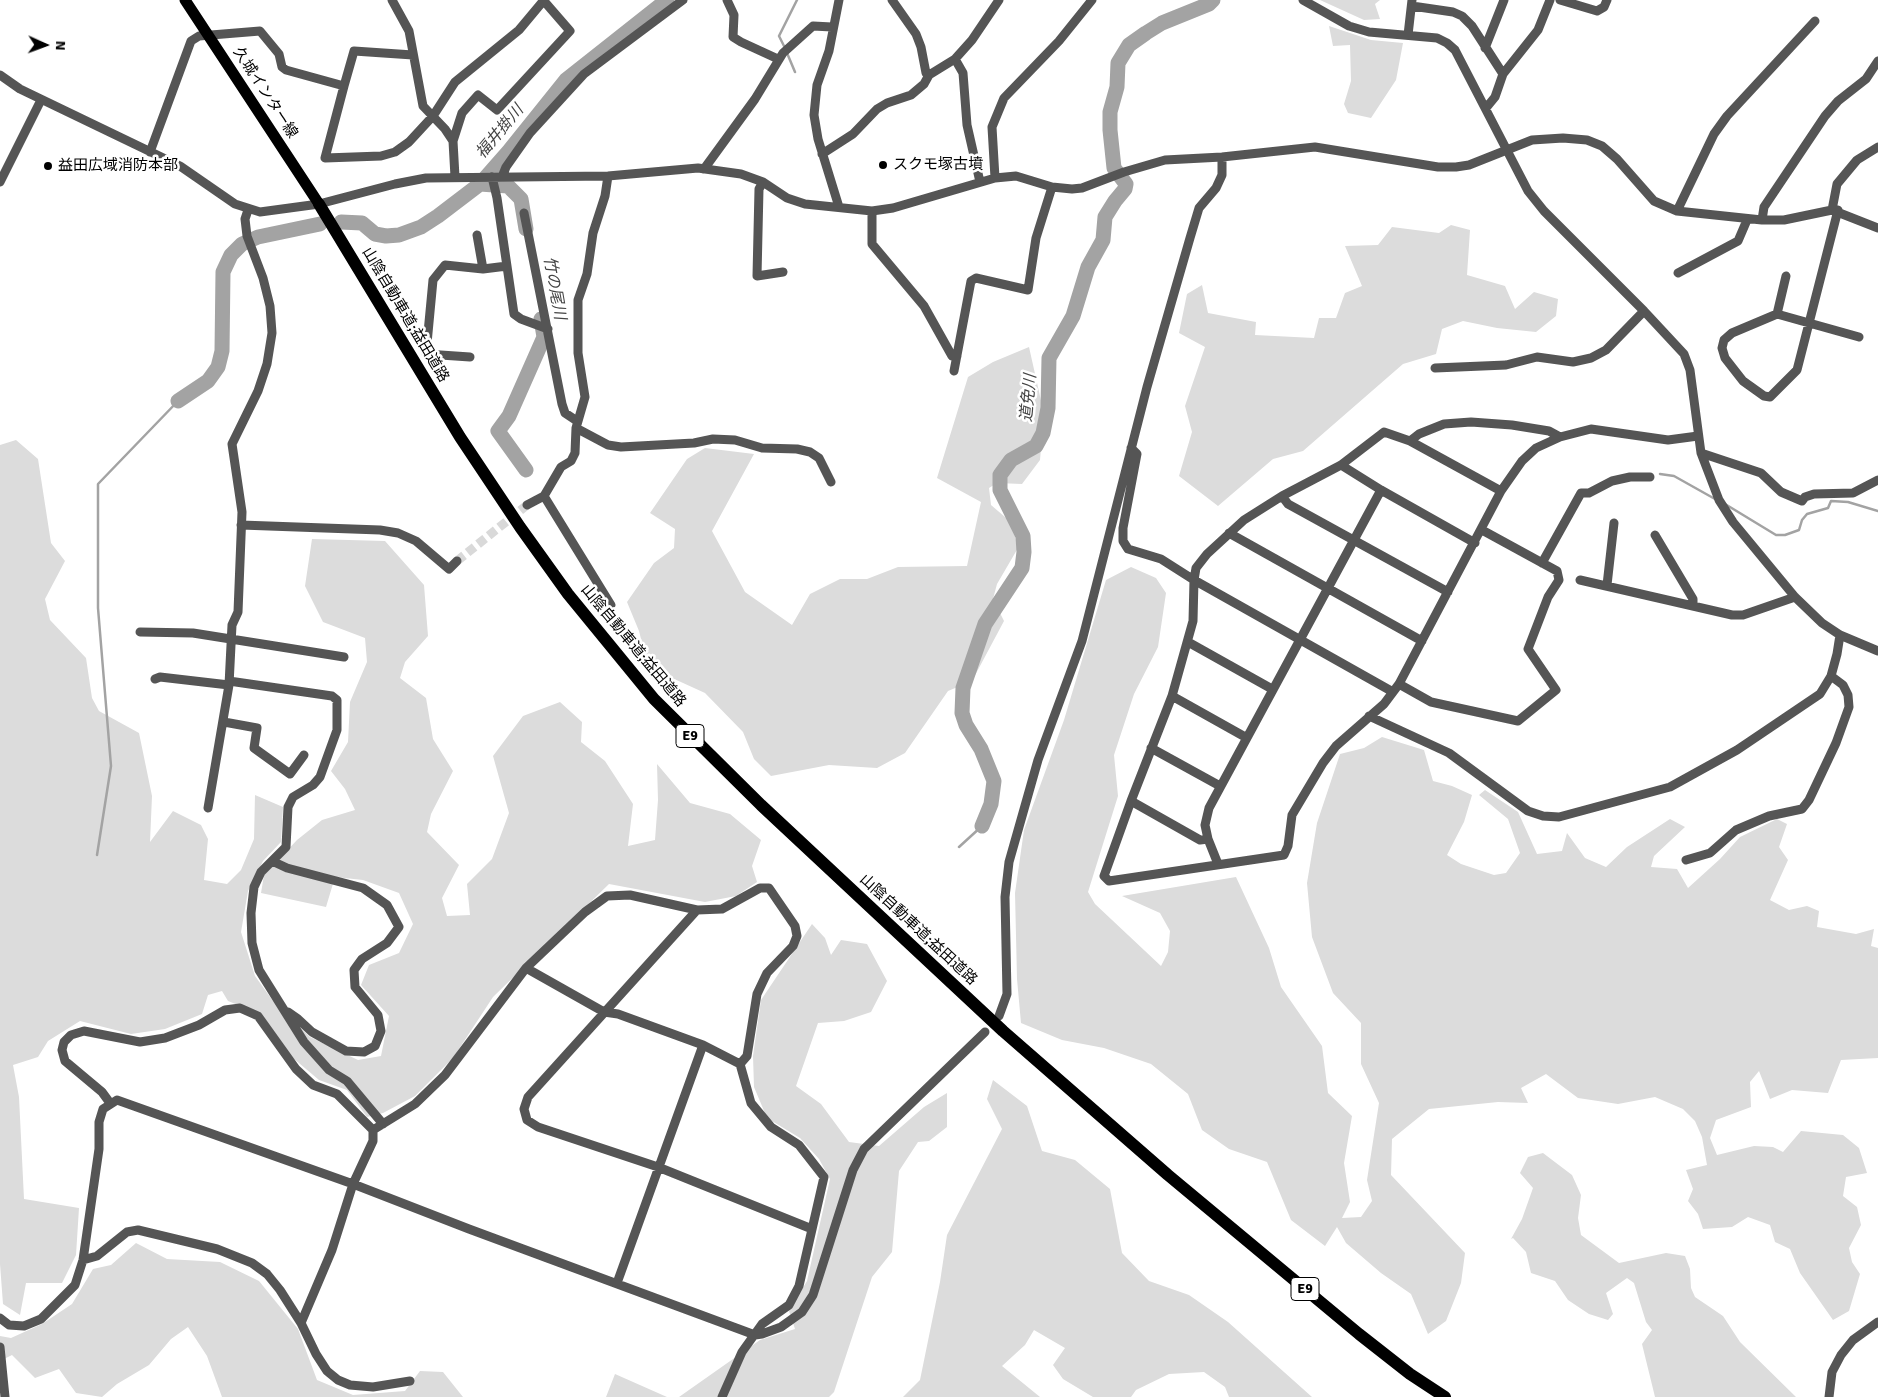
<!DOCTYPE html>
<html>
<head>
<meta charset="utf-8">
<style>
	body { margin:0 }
	#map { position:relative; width:1878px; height:1397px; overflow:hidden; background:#fff; font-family:Signika,sans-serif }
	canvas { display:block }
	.north { position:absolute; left:20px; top:20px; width:50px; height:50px; -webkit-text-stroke:4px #fff; paint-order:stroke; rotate:92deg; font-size:14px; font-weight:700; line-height:20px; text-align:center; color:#000 }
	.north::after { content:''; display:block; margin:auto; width:18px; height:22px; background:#000; clip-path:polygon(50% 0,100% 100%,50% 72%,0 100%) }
</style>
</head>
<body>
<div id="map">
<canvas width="1878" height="1397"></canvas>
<div class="north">N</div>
</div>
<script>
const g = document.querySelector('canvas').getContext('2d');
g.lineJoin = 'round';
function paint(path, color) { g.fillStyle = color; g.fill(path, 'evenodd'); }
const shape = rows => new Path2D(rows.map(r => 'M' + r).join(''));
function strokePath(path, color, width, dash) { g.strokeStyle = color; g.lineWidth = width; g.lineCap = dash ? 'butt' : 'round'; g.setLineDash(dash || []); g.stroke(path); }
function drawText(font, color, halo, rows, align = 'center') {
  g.font = font + ' Signika,"Noto Sans JP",sans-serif'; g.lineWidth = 5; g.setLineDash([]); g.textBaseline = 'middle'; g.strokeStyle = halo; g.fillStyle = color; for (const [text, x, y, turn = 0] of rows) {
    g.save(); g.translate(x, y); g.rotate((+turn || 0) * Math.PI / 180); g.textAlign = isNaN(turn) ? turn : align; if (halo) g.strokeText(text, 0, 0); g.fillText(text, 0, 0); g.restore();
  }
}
paint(shape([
	[1320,0,1380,0,1375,4,1380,19,1364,20],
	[1329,26,1371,40,1403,43,1396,80,1371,118,1348,113,1344,104,1351,81,1350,45,1333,46],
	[1451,225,1470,230,1467,275,1505,286,1515,309,1534,292,1558,299,1556,316,1536,332,1497,328,1463,321,1442,329,1436,354,1403,364,1303,451,1273,459,1218,506,1179,476,1192,432,1185,406,1205,347,1179,333,1187,294,1202,285,1208,313,1256,322,1255,335,1314,338,1319,318,1336,318,1345,293,1362,286,1345,246,1378,245,1392,227,1439,233],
	[1029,347,1044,414,1040,460,1022,484,997,483,989,488,991,505,1012,523,1018,548,997,584,993,599,1004,621,972,681,948,691,905,753,877,768,829,765,771,776,754,759,743,732,705,693,648,667,639,631,627,602,654,563,674,548,675,529,650,513,687,459,705,448,754,454,712,531,745,592,792,625,810,594,840,579,867,579,898,567,967,566,981,502,937,478,968,377,993,362],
	[16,440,38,459,51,543,65,561,45,599,50,620,86,658,92,698,99,711,139,733,152,796,150,842,173,811,201,825,208,839,204,880,227,884,241,870,254,839,255,795,283,807,281,842,263,861,248,891,241,932,255,976,273,1001,310,1037,358,1060,381,1056,389,1016,361,985,369,965,399,953,413,924,399,893,363,880,335,877,326,907,261,893,264,875,297,840,322,820,355,810,345,789,331,771,348,742,350,702,367,662,365,638,323,622,305,586,312,539,385,541,424,585,428,636,405,662,400,678,426,698,433,739,453,771,431,814,427,832,459,865,442,898,447,916,470,915,467,884,492,859,509,813,493,756,523,716,560,702,582,722,581,742,605,761,633,804,628,846,655,840,658,800,657,764,690,803,730,814,761,840,752,866,757,882,736,896,705,902,609,884,493,997,453,1058,415,1096,383,1113,367,1117,347,1090,319,1080,293,1058,258,1013,228,1001,222,991,208,995,202,1014,165,1029,131,1034,80,1021,48,1041,38,1057,13,1065,19,1097,24,1199,79,1208,76,1255,62,1283,26,1283,20,1315,3,1304,0,1264,0,445],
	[1131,567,1156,578,1166,593,1158,647,1134,694,1114,755,1118,796,1088,892,1095,904,1161,966,1168,952,1170,931,1160,913,1122,896,1236,877,1269,948,1281,987,1322,1046,1328,1093,1352,1116,1344,1163,1350,1202,1342,1218,1361,1217,1372,1201,1367,1180,1379,1103,1361,1064,1361,1023,1333,993,1312,937,1307,883,1317,823,1340,754,1364,748,1382,737,1424,750,1433,781,1452,786,1472,795,1464,822,1447,855,1461,864,1494,875,1506,873,1520,853,1508,819,1479,795,1485,790,1518,812,1537,854,1562,851,1567,833,1585,858,1606,867,1627,847,1670,819,1685,827,1654,856,1651,867,1677,869,1688,888,1720,859,1740,837,1777,819,1787,824,1779,847,1788,860,1770,900,1789,910,1807,906,1819,911,1817,927,1856,934,1874,929,1871,946,1878,948,1878,1058,1841,1060,1828,1093,1792,1090,1770,1099,1759,1071,1750,1082,1751,1107,1716,1120,1710,1138,1717,1155,1754,1146,1773,1147,1783,1152,1801,1131,1843,1135,1859,1148,1867,1173,1846,1177,1843,1196,1857,1207,1861,1225,1849,1248,1852,1262,1860,1274,1849,1311,1833,1320,1800,1273,1790,1249,1775,1242,1770,1225,1748,1217,1732,1227,1703,1229,1698,1214,1688,1201,1693,1189,1686,1170,1707,1165,1702,1137,1695,1121,1683,1109,1655,1097,1618,1104,1578,1098,1546,1074,1521,1088,1528,1103,1498,1102,1429,1109,1392,1139,1391,1175,1465,1253,1461,1283,1446,1321,1428,1334,1411,1294,1381,1273,1346,1243,1337,1227,1325,1246,1291,1220,1267,1162,1229,1149,1202,1130,1188,1094,1151,1064,1104,1048,1062,1040,1021,1023,1017,979,1015,893,1024,830,1064,720,1106,580],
	[812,924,825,938,831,955,841,940,867,944,887,981,871,1012,844,1021,818,1023,796,1086,821,1104,849,1142,879,1146,924,1107,947,1093,947,1127,929,1141,918,1142,899,1171,892,1252,872,1277,834,1392,829,1397,679,1397,760,1340,795,1329,789,1311,807,1281,830,1179,819,1159,800,1138,767,1118,754,1087,753,1056,761,1000],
	[993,1080,1027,1106,1042,1151,1075,1160,1110,1189,1122,1253,1149,1281,1189,1295,1228,1322,1312,1397,1229,1397,1225,1387,1204,1372,1169,1374,1136,1390,1131,1397,1093,1397,1063,1379,1053,1365,1065,1348,1034,1330,1025,1345,1002,1366,1040,1397,903,1397,920,1380,940,1282,947,1235,1002,1129,987,1099],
	[1543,1153,1572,1175,1581,1195,1578,1218,1581,1235,1619,1263,1666,1253,1685,1256,1690,1269,1691,1288,1695,1297,1723,1316,1740,1342,1796,1397,1655,1397,1642,1344,1652,1330,1646,1322,1634,1283,1627,1278,1606,1293,1613,1314,1608,1320,1589,1314,1568,1300,1555,1281,1531,1273,1526,1252,1513,1238,1511,1239,1522,1219,1533,1188,1520,1173,1528,1157],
	[136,1243,167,1259,220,1262,259,1281,298,1329,317,1380,353,1395,405,1391,420,1371,443,1372,463,1397,222,1397,207,1356,188,1327,171,1339,149,1365,117,1384,102,1397,76,1393,59,1369,35,1378,12,1355,0,1361,0,1336,11,1338,42,1324,72,1304,93,1269,111,1265],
	[615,1374,667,1397,606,1397]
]), '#dcdcdc');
strokePath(shape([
	[785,48,779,36,797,0],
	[787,53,795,72],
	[1660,474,1674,476,1715,499],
	[1725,504,1776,535,1785,535,1799,530,1802,520,1807,514,1828,508,1831,501,1848,502,1878,511],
	[959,847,982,826],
	[97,855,111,766,98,608,98,484,178,401]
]), '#a3a3a3', 2.5);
strokePath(shape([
	[480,184,508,186,521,199,526,229],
	[341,222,362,223,375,234,386,236,399,235,421,227,438,216,480,184,509,151,566,80,667,0],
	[178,401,208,381,218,367,222,351,223,272,231,255,242,244,258,237,320,224],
	[526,470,498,431,509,416,544,337,541,319],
	[982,826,991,804,994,781,981,749,966,725,962,713,963,688,985,624,1022,568,1024,552,1023,536,1000,490,1000,475,1011,460,1036,446,1043,433,1048,408,1049,358,1073,316,1088,267,1103,240,1105,217,1115,201,1125,189,1126,184,1114,168,1110,130,1110,112,1117,87,1118,63,1129,45,1146,33,1162,23,1209,4,1213,0]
]), '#a3a3a3', 15);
strokePath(shape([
	[457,561,527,505]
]), '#d9d9d9', 9, [9, 4.5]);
strokePath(shape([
	[392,0,409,31,423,106,445,129,453,141,455,177],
	[727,0,734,15,733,37,741,42,778,59],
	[892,0,916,34,921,47,926,73,929,75],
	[1303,0,1349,26,1369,32,1437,38,1447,43,1455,50,1528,191,1544,211,1644,311,1684,354,1690,370,1701,453,1719,500,1733,522,1795,597,1822,623,1840,635,1878,651],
	[1560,0,1597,11,1604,7,1607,0],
	[1412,6,1453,12,1462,16,1472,26,1503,74],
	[1408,35,1412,0],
	[1485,48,1504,0],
	[955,59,963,73,967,125,980,182],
	[0,75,20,89,180,166,235,204,260,212,319,204,395,184,426,178,608,176,698,168,741,174,763,182,787,198,805,204,872,211,893,208,995,178,1016,176,1052,187,1072,189,1082,188,1124,172,1165,160,1222,157,1315,147,1438,167,1456,167,1469,165,1532,140,1563,138,1587,140,1602,146,1617,159,1654,201,1677,211,1762,220,1784,220,1832,210,1878,228],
	[344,86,354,51,413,55],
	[1486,108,1495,97,1503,74,1538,30,1550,0],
	[453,141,462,113,478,95,497,110,570,31,544,1],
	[150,152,191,41,199,36,260,31,279,54,282,67,286,70,344,86,325,158,381,156,395,152,409,142,433,116,455,82,519,30,544,0],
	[822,154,853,134,877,109,887,103,911,95,924,84,929,75,955,59,972,40,999,0],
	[704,169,755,99,783,53,813,26,832,27],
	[608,176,605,196,593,233,587,274,578,300,578,353,585,397,576,428,575,453,571,461,561,467,544,496,611,605],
	[492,177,497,198,514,314,521,319,548,329],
	[502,177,506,167,530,133,584,74,683,0],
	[995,178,992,127,1004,98,1059,41,1092,0],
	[0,182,41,100],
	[763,182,759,189,757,276,783,272],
	[839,207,818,139,814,115,817,85,829,51,839,0],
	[1832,210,1837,184,1857,160,1878,147],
	[872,211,872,244,924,306,952,356,957,356],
	[1677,211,1714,134,1727,116,1815,21],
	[524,213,562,404,565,413,577,421],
	[1762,220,1764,207,1825,116,1838,101,1866,79,1878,61],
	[477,235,483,269],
	[1678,273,1738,241,1747,220],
	[1786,276,1777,314,1732,333,1724,340,1722,348,1725,358,1743,381,1764,396,1770,397,1797,370,1838,210],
	[1777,314,1859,337],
	[470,357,426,354,433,280,445,265,483,269,507,266],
	[1435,368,1506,365,1537,357,1573,362,1591,358,1606,350,1644,311],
	[954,371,971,281,976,278,1028,290,1036,238,1052,187],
	[576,428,608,445,621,447,694,443,713,439,735,440,762,448,797,449,810,452,819,458,831,482],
	[1410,441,1419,434,1444,424,1471,422,1512,425,1549,431,1560,437],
	[1131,448,1137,454,1123,528,1123,541,1128,549,1161,559,1194,580,1393,692],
	[1701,453,1761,473,1781,492,1802,501,1805,497,1814,494,1853,493,1878,480],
	[1341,465,1381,490,1475,543],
	[1501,491,1410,441,1384,432,1341,465,1282,496,1244,520,1207,554,1196,568,1194,580,1193,621,1172,696,1131,801,1104,876,1109,881,1284,855,1288,846,1292,815,1323,763,1336,746,1384,704,1399,684,1501,491,1522,461,1536,448,1560,437,1591,429,1668,440,1698,436],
	[1282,496,1288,504,1448,592],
	[527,505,544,496],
	[241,525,380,530,398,533,416,541,449,569,457,561],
	[1229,533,1422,641],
	[1655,535,1693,599,1693,604],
	[1542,563,1581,493,1589,493,1612,481,1630,477,1650,477],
	[1580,580,1732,615,1743,615,1795,597],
	[1607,585,1614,523],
	[140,632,193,633,344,657],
	[1188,642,1272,689],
	[155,679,160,677,229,685],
	[229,681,332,696,337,700,337,730,320,777,313,785,293,797,288,807,286,847,261,872,254,887,251,913,252,943,259,970,304,1042,329,1070,347,1081,383,1124],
	[1399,684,1431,702,1518,721,1556,690,1528,649,1548,597,1559,580,1557,571,1482,530],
	[1172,696,1247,738],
	[1369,716,1449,753,1528,811,1543,816,1559,817,1670,787,1737,750,1820,694,1831,676,1837,654,1840,635],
	[224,722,257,728,254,748,290,774,304,755],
	[1151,748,1220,786],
	[1131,801,1200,840,1208,839],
	[208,808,229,685,232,625,238,612,242,512,232,444,258,391,267,364,272,333,270,306,263,278,247,236,245,219,248,210],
	[1686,860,1710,853,1736,830,1769,816,1802,809,1809,800,1836,743,1849,707,1848,695,1843,685,1831,676],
	[272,861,287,868,363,888,387,905,399,927,387,943,362,959,354,970,355,987,378,1015,381,1031,375,1046,364,1052,346,1051,312,1032,298,1019,288,1012],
	[1218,864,1208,839,1205,825,1209,808,1381,490],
	[697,910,528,1097,524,1109,527,1120,538,1127,658,1167,812,1229],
	[526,968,604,1012,618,1014,703,1045,740,1064],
	[999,1016,1007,994,1005,897,1009,862,1038,760,1082,641,1147,387,1190,238,1199,208,1216,188,1222,175,1222,157],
	[110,1103,102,1092,65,1061,62,1050,64,1042,71,1035,84,1031,140,1042,165,1038,199,1025,225,1010,240,1008,258,1016,296,1069,313,1085,337,1094,373,1130],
	[373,1130,415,1104,445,1075,526,968,585,912,607,896,630,895,697,910,722,909,760,888,769,888,795,926,797,936,793,946,767,973,757,994,747,1056,740,1064,751,1103,771,1127,799,1145,824,1177,799,1286,789,1305,762,1324,742,1352,722,1397],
	[83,1260,97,1256,127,1232,138,1230,217,1249,252,1263,267,1274,280,1290,301,1323,316,1354,327,1371,338,1380,350,1385,373,1387,410,1381],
	[617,1283,703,1045],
	[0,1318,9,1325,24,1326,41,1319,75,1285,83,1260,99,1149,99,1122,103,1109,117,1100,353,1184,469,1229,755,1335,762,1334,781,1327,802,1312,813,1295,853,1170,864,1149,985,1032],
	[301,1323,332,1250,353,1184,373,1141,373,1130],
	[0,1347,5,1397],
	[1829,1397,1832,1372,1841,1355,1853,1340,1878,1322]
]), '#555', 9);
strokePath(shape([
	[185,0,319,204]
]), '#000', 11);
strokePath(shape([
	[319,204,460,437,520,527,568,594,654,699,761,805,1003,1031,1168,1175,1359,1334,1410,1374,1445,1397]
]), '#000', 12);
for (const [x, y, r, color] of [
	[883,165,5,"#000"],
	[48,166,5,"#000"]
]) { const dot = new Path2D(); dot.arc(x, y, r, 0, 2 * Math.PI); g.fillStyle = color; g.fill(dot); strokePath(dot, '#fff', 2); }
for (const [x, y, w] of [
	[690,736,28],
	[1305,1289,28]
]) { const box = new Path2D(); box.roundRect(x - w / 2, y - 11.5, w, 23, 4); g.fillStyle = '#fff'; g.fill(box); strokePath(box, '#000', 1); }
drawText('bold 14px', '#000', null, [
	["E9",690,736],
	["E9",1305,1289]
]);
drawText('15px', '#000', '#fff', [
	["久城インター線",265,93,57],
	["山陰自動車道;益田道路",405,315,59],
	["山陰自動車道;益田道路",633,646,50],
	["山陰自動車道;益田道路",918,930,43]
]);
drawText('15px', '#000', '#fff', [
	["スクモ塚古墳",893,165],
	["益田広域消防本部",58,166]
], 'left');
drawText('italic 16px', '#444', '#fff', [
	["福井掛川",500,132,-50],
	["竹の尾川",554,288,80],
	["道免川",1029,398,-85]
]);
</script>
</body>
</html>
